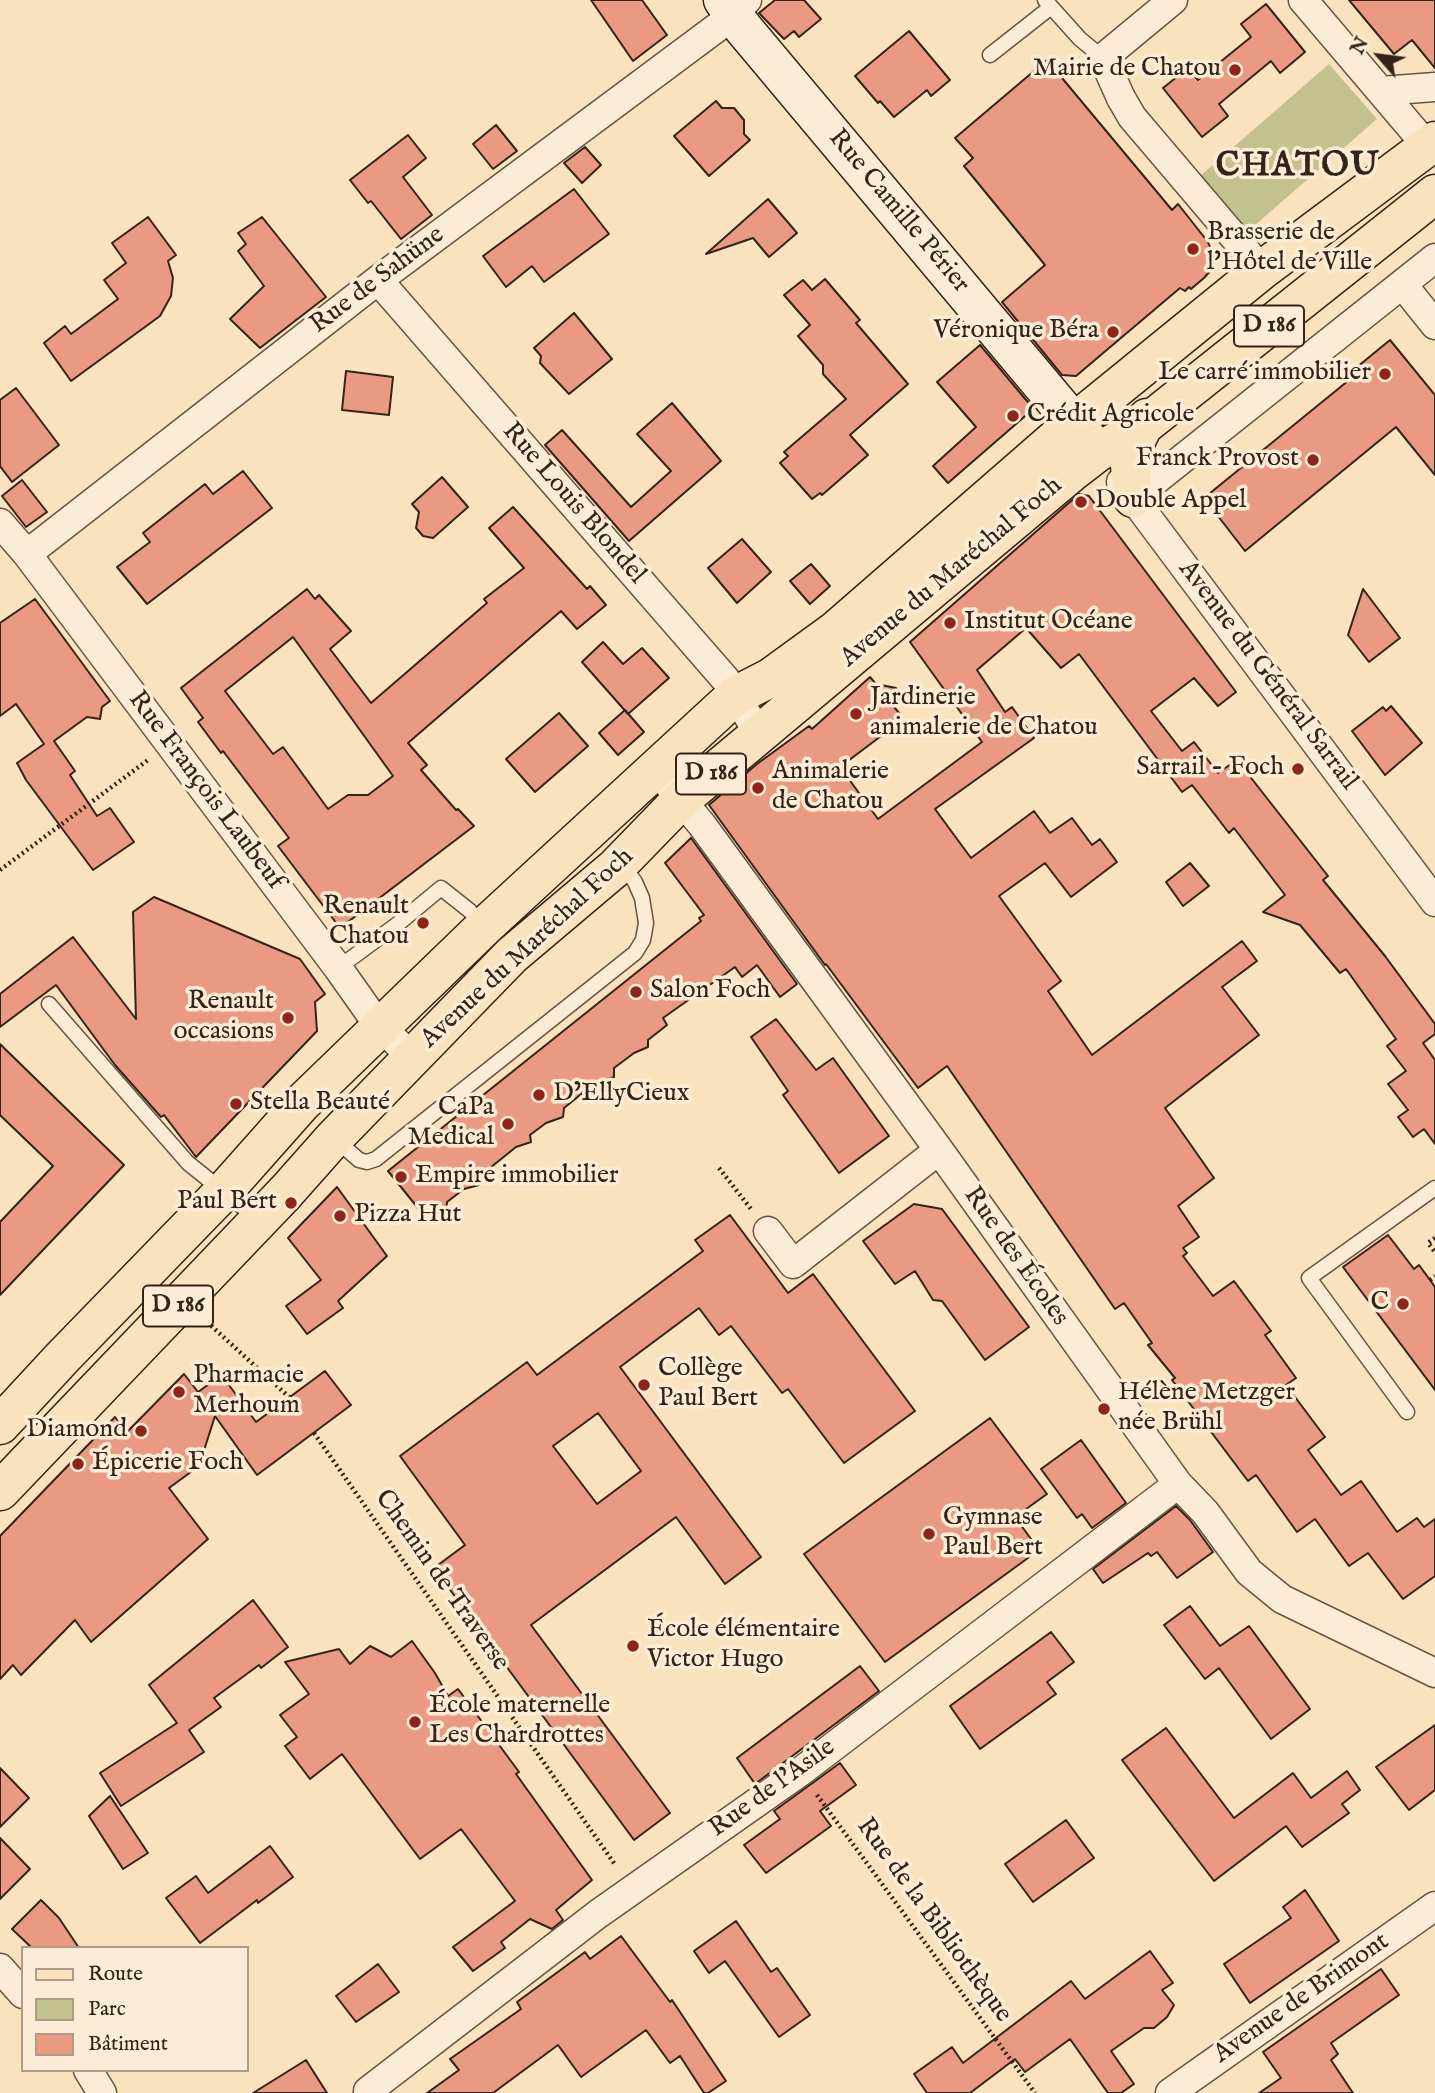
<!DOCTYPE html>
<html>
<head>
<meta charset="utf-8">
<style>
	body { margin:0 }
	#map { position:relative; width:1435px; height:2093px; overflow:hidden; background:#fbe2be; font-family:"IM FELL English",serif }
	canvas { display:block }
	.legend { position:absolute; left:21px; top:1946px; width:228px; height:126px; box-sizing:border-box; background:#fcecd5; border:2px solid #ac9c89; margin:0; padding:9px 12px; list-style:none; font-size:21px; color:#342317 }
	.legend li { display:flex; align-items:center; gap:14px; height:35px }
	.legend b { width:35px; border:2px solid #ac9c89 }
	.north { position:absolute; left:1344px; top:21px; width:70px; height:70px; -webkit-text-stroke:5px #fcecd5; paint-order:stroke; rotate:298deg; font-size:19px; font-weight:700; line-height:28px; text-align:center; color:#342317 }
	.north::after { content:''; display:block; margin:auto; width:24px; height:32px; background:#342317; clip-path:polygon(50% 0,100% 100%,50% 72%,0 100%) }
</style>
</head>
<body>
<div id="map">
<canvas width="1435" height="2093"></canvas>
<ul class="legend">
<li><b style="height:9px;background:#fbe2be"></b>Route</li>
<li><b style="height:19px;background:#c3c28e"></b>Parc</li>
<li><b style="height:19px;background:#ea9a82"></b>Bâtiment</li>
</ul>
<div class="north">N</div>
</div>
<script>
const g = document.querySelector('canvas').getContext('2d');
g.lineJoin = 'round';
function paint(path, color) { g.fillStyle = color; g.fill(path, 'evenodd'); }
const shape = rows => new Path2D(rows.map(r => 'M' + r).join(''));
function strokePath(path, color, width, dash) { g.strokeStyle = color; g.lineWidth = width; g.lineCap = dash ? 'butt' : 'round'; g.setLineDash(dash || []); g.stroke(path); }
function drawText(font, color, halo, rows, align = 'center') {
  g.font = font + ' "IM FELL English",serif'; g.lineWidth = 7; g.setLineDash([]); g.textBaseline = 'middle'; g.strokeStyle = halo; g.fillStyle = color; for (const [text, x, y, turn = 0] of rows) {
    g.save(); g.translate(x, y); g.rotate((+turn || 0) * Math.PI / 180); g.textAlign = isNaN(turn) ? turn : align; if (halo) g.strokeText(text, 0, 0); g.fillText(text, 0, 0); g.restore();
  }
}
paint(shape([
	[1329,64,1377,119,1247,232,1199,177]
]), '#c3c28e');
const building = shape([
	[591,0,642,0,667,35,633,61,591,0],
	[775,0,804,0,821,19,799,37,794,31,784,39,759,13,775,0],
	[1349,0,1435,0,1435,68,1412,40,1394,54,1349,0],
	[1266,4,1305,52,1280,73,1271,61,1219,104,1228,116,1202,137,1163,88,1188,68,1198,80,1251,37,1241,24,1266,4],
	[909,31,950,80,931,96,927,90,894,117,880,101,878,103,855,76,909,31],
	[1047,60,1172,210,1178,204,1208,242,1213,255,1211,270,1204,278,1191,289,1189,287,1185,291,1180,288,1076,376,1062,375,1002,302,1045,265,964,166,973,158,955,138,1047,60],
	[716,101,722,108,734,108,744,120,744,134,750,140,709,176,674,136,716,101],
	[496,125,517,151,493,169,473,144,496,125],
	[408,135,426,158,403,177,432,215,401,239,371,201,368,203,350,180,408,135],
	[585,147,601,165,582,183,564,163,585,147],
	[574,189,609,234,544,282,532,266,506,287,483,256,574,189],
	[768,199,797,233,769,257,753,238,706,254,768,199],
	[148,217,176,255,168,261,173,278,171,296,160,316,71,381,44,343,65,326,71,334,118,299,104,280,126,263,112,243,148,217],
	[262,217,326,297,260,348,230,319,264,286,238,251,246,244,238,233,262,217],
	[825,279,860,320,856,323,908,384,850,435,868,455,822,495,820,493,812,499,780,463,788,456,784,452,846,399,823,374,823,365,798,336,810,325,784,295,803,280,812,290,825,279],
	[574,313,612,359,569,394,540,363,541,356,534,348,574,313],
	[1390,340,1435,395,1435,475,1396,427,1245,551,1204,498,1354,376,1351,372,1390,340],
	[980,345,1032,407,1031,411,948,483,933,466,976,427,937,382,980,345],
	[346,371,393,377,389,415,342,410,346,371],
	[16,388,59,445,12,482,0,466,0,400,16,388],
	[672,403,721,461,629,541,545,445,562,430,631,507,671,471,637,434,672,403],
	[243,471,272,508,147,604,117,567,150,542,143,533,205,484,213,494,243,471],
	[442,477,468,507,433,538,423,536,416,528,419,512,412,504,442,477],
	[22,480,47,512,26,527,2,496,22,480],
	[1079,494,1089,496,1236,692,1218,706,1194,678,1151,711,1182,751,1194,742,1218,773,1237,760,1328,876,1323,880,1385,956,1435,1024,1435,1034,1423,1043,1435,1060,1435,1144,1424,1129,1413,1137,1398,1117,1408,1110,1388,1084,1406,1071,1387,1046,1396,1039,1346,969,1340,973,1300,925,1263,912,1285,895,1234,828,1229,833,1192,785,1182,792,1079,654,1061,668,1026,628,977,670,1005,712,1012,707,1034,738,935,809,971,858,1034,811,1050,833,1072,818,1092,845,1100,839,1117,862,1071,897,1045,863,999,896,1061,981,1048,991,1092,1055,1242,941,1257,961,1222,987,1259,1035,1165,1108,1214,1178,1178,1206,1199,1237,1183,1248,1187,1253,1183,1256,1213,1296,1234,1281,1271,1331,1265,1335,1296,1378,1286,1385,1325,1437,1308,1450,1341,1495,1361,1481,1397,1532,1417,1518,1424,1527,1435,1519,1435,1576,1403,1599,1368,1553,1349,1566,1315,1519,1297,1532,1256,1475,1248,1481,1172,1380,1175,1378,1148,1345,1152,1343,1124,1303,1115,1309,947,1066,918,1088,826,964,825,965,709,805,757,764,809,726,812,729,870,677,876,684,896,688,894,707,900,714,886,726,889,730,840,767,878,819,982,742,910,642,1079,494],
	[513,507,587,589,590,586,606,605,577,629,561,611,408,743,427,765,421,770,456,810,458,809,474,826,340,928,278,846,289,838,223,751,221,753,198,722,203,718,181,688,307,589,315,599,319,595,351,631,330,649,371,703,487,603,484,599,524,568,489,528,513,507],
	[293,637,393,776,368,795,348,795,328,809,283,747,273,754,225,691,293,637],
	[742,539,771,572,737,603,708,568,742,539],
	[811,564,830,586,810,604,790,581,811,564],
	[1363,589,1400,638,1369,662,1348,635,1363,589],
	[35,599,110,701,102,707,100,719,87,717,54,741,75,771,70,775,97,816,110,808,134,842,93,870,26,780,17,763,44,744,16,704,0,716,0,623,35,599],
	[603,642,623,664,642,648,669,678,628,714,582,662,603,642],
	[1391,706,1422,743,1385,775,1352,731,1383,707,1386,711,1391,706],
	[625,710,644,732,618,755,599,733,625,710],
	[559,713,588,746,535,792,506,759,559,713],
	[691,838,797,984,780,997,757,965,742,977,735,967,663,1018,667,1025,648,1040,648,1047,634,1053,614,1068,614,1077,595,1083,564,1108,563,1117,546,1123,530,1135,531,1142,516,1147,480,1176,479,1185,464,1189,447,1202,446,1212,426,1218,388,1171,701,921,699,918,704,915,665,863,691,838],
	[1190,863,1209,886,1183,906,1166,882,1190,863],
	[154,897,300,959,325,994,315,1002,317,1031,196,1157,164,1115,161,1117,115,1065,56,985,0,1027,0,994,73,937,136,1019,133,912,154,897],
	[776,1019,816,1070,833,1058,889,1136,839,1173,783,1095,788,1091,751,1037,776,1019],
	[0,1044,124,1165,0,1295,0,1222,53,1166,0,1115,0,1044],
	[337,1187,387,1256,338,1301,343,1308,307,1334,286,1306,321,1280,288,1238,337,1187],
	[914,1204,942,1209,1029,1327,985,1360,942,1301,933,1300,915,1271,895,1284,863,1241,914,1204],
	[730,1215,788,1293,813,1274,915,1411,844,1463,788,1389,782,1393,731,1326,719,1335,699,1308,620,1367,761,1557,725,1584,676,1517,531,1625,670,1813,634,1840,434,1568,465,1545,400,1456,527,1362,537,1375,703,1251,695,1240,730,1215],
	[598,1413,641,1471,597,1504,553,1446,598,1413],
	[1388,1235,1414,1269,1419,1265,1435,1287,1435,1390,1343,1267,1388,1235],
	[229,1370,226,1381,256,1422,325,1371,351,1405,257,1475,215,1416,199,1466,169,1488,208,1539,91,1642,75,1620,21,1675,13,1665,0,1679,0,1536,115,1417,127,1432,184,1374,198,1392,229,1370],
	[990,1418,1047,1494,1015,1517,1039,1550,885,1662,804,1554,990,1418],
	[1081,1440,1126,1503,1092,1528,1082,1514,1077,1518,1041,1469,1081,1440],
	[1176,1506,1190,1520,1213,1552,1177,1578,1157,1552,1151,1556,1148,1553,1103,1583,1093,1569,1176,1506],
	[253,1600,288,1647,261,1668,259,1665,214,1698,221,1707,189,1730,204,1752,121,1806,100,1773,177,1723,149,1685,253,1600],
	[1190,1606,1220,1646,1249,1626,1310,1709,1271,1739,1219,1668,1205,1679,1164,1625,1190,1606],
	[1051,1632,1074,1662,1047,1682,1056,1694,980,1749,950,1706,1051,1632],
	[412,1641,435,1673,448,1696,458,1689,519,1772,516,1774,592,1880,556,1910,563,1920,552,1929,530,1919,501,1942,505,1948,473,1971,453,1947,515,1901,461,1829,420,1859,342,1754,310,1779,285,1746,297,1737,280,1715,309,1694,285,1662,339,1649,350,1664,370,1646,391,1657,412,1641],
	[860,1666,879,1691,755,1784,737,1758,860,1666],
	[1435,1725,1435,1790,1409,1810,1376,1767,1435,1725],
	[1166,1728,1234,1818,1293,1773,1311,1798,1347,1771,1360,1790,1342,1804,1349,1813,1302,1847,1286,1826,1214,1881,1122,1760,1166,1728],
	[840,1763,856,1785,820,1811,831,1826,766,1873,744,1845,780,1819,774,1811,840,1763],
	[0,1768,29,1798,0,1827,0,1768],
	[110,1796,148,1853,123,1869,89,1816,110,1796],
	[1066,1820,1094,1858,1033,1902,1005,1864,1066,1820],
	[0,1838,30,1869,0,1899,0,1838],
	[270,1846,293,1877,258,1903,257,1900,200,1943,166,1898,196,1876,208,1893,270,1846],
	[1305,1890,1339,1941,1250,2003,1224,1964,1291,1918,1283,1907,1305,1890],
	[41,1900,59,1918,79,1948,32,1948,12,1929,41,1900],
	[736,1921,771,1972,777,1968,810,2015,779,2037,725,1961,709,1973,694,1951,736,1921],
	[621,1936,670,2002,672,2000,726,2081,708,2093,704,2093,680,2056,670,2063,646,2030,581,2077,558,2045,493,2093,427,2093,459,2070,450,2059,521,2009,517,2002,585,1952,590,1959,621,1936],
	[1150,1951,1173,1983,1162,1990,1174,2005,1167,2017,1154,2028,1144,2028,1111,2051,1134,2084,1121,2093,1108,2093,1070,2039,1025,2072,1015,2059,970,2093,927,2093,914,2074,952,2047,963,2063,1071,1981,1085,1999,1150,1951],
	[378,1964,399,1992,356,2022,336,1996,378,1964],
	[1381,1969,1399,1995,1331,2043,1338,2054,1331,2060,1353,2093,1259,2093,1281,2078,1263,2052,1381,1969],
	[306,2060,327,2093,253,2093,306,2060]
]);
paint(building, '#ea9a82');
strokePath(building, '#342317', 2);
const lane = shape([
	[1045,0,1080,39,1103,58],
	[990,55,1051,7],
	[338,968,399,923,441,888,470,911,484,927],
	[49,1004,188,1163,259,1220],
	[335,1139,359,1160,367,1162,376,1159,635,953,643,940,646,923,642,898,635,882,621,862],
	[1407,1412,1309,1278,1435,1188]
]);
const street = shape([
	[1173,0,1103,58,1121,98,1132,117,1262,270],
	[1303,0,1427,146],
	[1381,91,1435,87],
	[378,280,726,680,759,734],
	[1403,285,1435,325],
	[1121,482,1435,902],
	[1133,498,1435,258],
	[0,523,27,554,338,968,374,1019,412,1058],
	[27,554,378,280,719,26,747,0],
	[669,785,702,825,939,1150,1178,1484,1205,1512,1249,1572,1282,1599,1435,1673],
	[768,1231,793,1264,939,1150],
	[0,1968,23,1994],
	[88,2070,102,2093],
	[368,2093,368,2091,598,1914,800,1772,1178,1484],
	[1170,2093,1435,1906]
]);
const secondary = shape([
	[723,0,743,28,1095,448]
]);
const primary = shape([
	[1133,498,1129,455,1147,418],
	[0,1425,62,1358,224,1191,303,1102,484,927,735,696,770,678,836,630,1075,422,1262,270,1435,141],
	[0,1491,286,1192,333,1139,512,955,615,868,682,799,1072,472,1098,452,1142,427,1435,194]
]);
strokePath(lane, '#665341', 17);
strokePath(street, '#665341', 31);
strokePath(secondary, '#342317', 41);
strokePath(primary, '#342317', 41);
strokePath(shape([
	[0,870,148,760],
	[719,1168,751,1209],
	[1435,1238,1428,1243,1435,1252],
	[1430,1280,1435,1276],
	[207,1322,289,1397],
	[314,1433,616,1866],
	[817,1795,1035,2093]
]), '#342317', 4.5, [2, 3.5]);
strokePath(lane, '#fcecd5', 14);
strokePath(street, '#fcecd5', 28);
strokePath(secondary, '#fcecd5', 38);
strokePath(primary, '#fbe2be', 38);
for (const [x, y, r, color] of [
	[1235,70,7,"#8f2418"],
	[1193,249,7,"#8f2418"],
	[1113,332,7,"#8f2418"],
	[1385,374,7,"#8f2418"],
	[1013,416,7,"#8f2418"],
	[1313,460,7,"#8f2418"],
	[1081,502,7,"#8f2418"],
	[950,623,7,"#8f2418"],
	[856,714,7,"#8f2418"],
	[1298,769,7,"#8f2418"],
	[758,788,7,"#8f2418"],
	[423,923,7,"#8f2418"],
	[636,992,7,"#8f2418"],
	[288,1018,7,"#8f2418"],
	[539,1095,7,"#8f2418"],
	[236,1104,7,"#8f2418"],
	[508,1124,7,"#8f2418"],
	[401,1177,7,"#8f2418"],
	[291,1203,7,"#8f2418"],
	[340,1216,7,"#8f2418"],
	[1403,1304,7,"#8f2418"],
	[644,1385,7,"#8f2418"],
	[179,1392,7,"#8f2418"],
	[1104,1409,7,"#8f2418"],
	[141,1431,7,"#8f2418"],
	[78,1464,7,"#8f2418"],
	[929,1534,7,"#8f2418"],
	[633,1646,7,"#8f2418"],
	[415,1722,7,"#8f2418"]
]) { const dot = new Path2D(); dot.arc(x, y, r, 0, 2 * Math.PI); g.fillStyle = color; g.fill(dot); strokePath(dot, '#fcecd5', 2.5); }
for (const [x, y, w] of [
	[1269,326,70],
	[711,774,70],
	[178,1306,70]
]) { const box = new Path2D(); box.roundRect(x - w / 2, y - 20.5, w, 41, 5); g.fillStyle = '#fcecd5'; g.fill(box); strokePath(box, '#342317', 2); }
drawText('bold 24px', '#342317', null, [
	["D 186",1269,326],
	["D 186",711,774],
	["D 186",178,1306]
]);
drawText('26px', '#342317', '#fcecd5', [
	["Mairie de Chatou",1221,70,"right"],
	["Brasserie de",1207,234],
	["l'Hôtel de Ville",1207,264],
	["Véronique Béra",1099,332,"right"],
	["Le carré immobilier",1371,374,"right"],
	["Crédit Agricole",1027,416],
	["Franck Provost",1299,460,"right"],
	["Double Appel",1095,502],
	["Institut Océane",964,623],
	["Jardinerie",870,699],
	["animalerie de Chatou",870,729],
	["Sarrail - Foch",1284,769,"right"],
	["Animalerie",772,773],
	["de Chatou",772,803],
	["Renault",409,908,"right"],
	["Chatou",409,938,"right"],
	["Salon Foch",650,992],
	["Renault",274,1003,"right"],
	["occasions",274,1033,"right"],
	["D’EllyCieux",553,1095],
	["Stella Beauté",250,1104],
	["CaPa",494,1109,"right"],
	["Medical",494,1139,"right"],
	["Empire immobilier",415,1177],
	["Paul Bert",277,1203,"right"],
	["Pizza Hut",354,1216],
	["C",1389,1304,"right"],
	["Collège",658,1370],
	["Paul Bert",658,1400],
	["Pharmacie",193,1377],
	["Merhoum",193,1407],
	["Hélène Metzger",1118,1394],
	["née Brühl",1118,1424],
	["Diamond",127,1431,"right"],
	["Épicerie Foch",92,1464],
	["Gymnase",943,1519],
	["Paul Bert",943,1549],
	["École élémentaire",647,1631],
	["Victor Hugo",647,1661],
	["École maternelle",429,1707],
	["Les Chardrottes",429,1737]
], 'left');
drawText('26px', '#342317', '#fcecd5', [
	["Rue Camille Périer",898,212,50],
	["Rue de Sahüne",378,281,-37],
	["Rue Louis Blondel",573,504,49],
	["Avenue du Maréchal Foch",952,573,-40],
	["Avenue du Général Sarrail",1267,676,53],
	["Rue François Laubeuf",205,791,53],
	["Avenue du Maréchal Foch",528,949,-43],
	["Rue des Écoles",1015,1257,55],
	["Chemin de Traverse",441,1581,55],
	["Rue de l'Asile",773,1789,-36],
	["Rue de la Bibliothèque",933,1921,54],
	["Avenue de Brimont",1302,1999,-35]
]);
g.letterSpacing = '2px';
drawText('bold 33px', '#342317', '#fcecd5', [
	["CHATOU",1298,168]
]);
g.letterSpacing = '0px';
</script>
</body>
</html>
